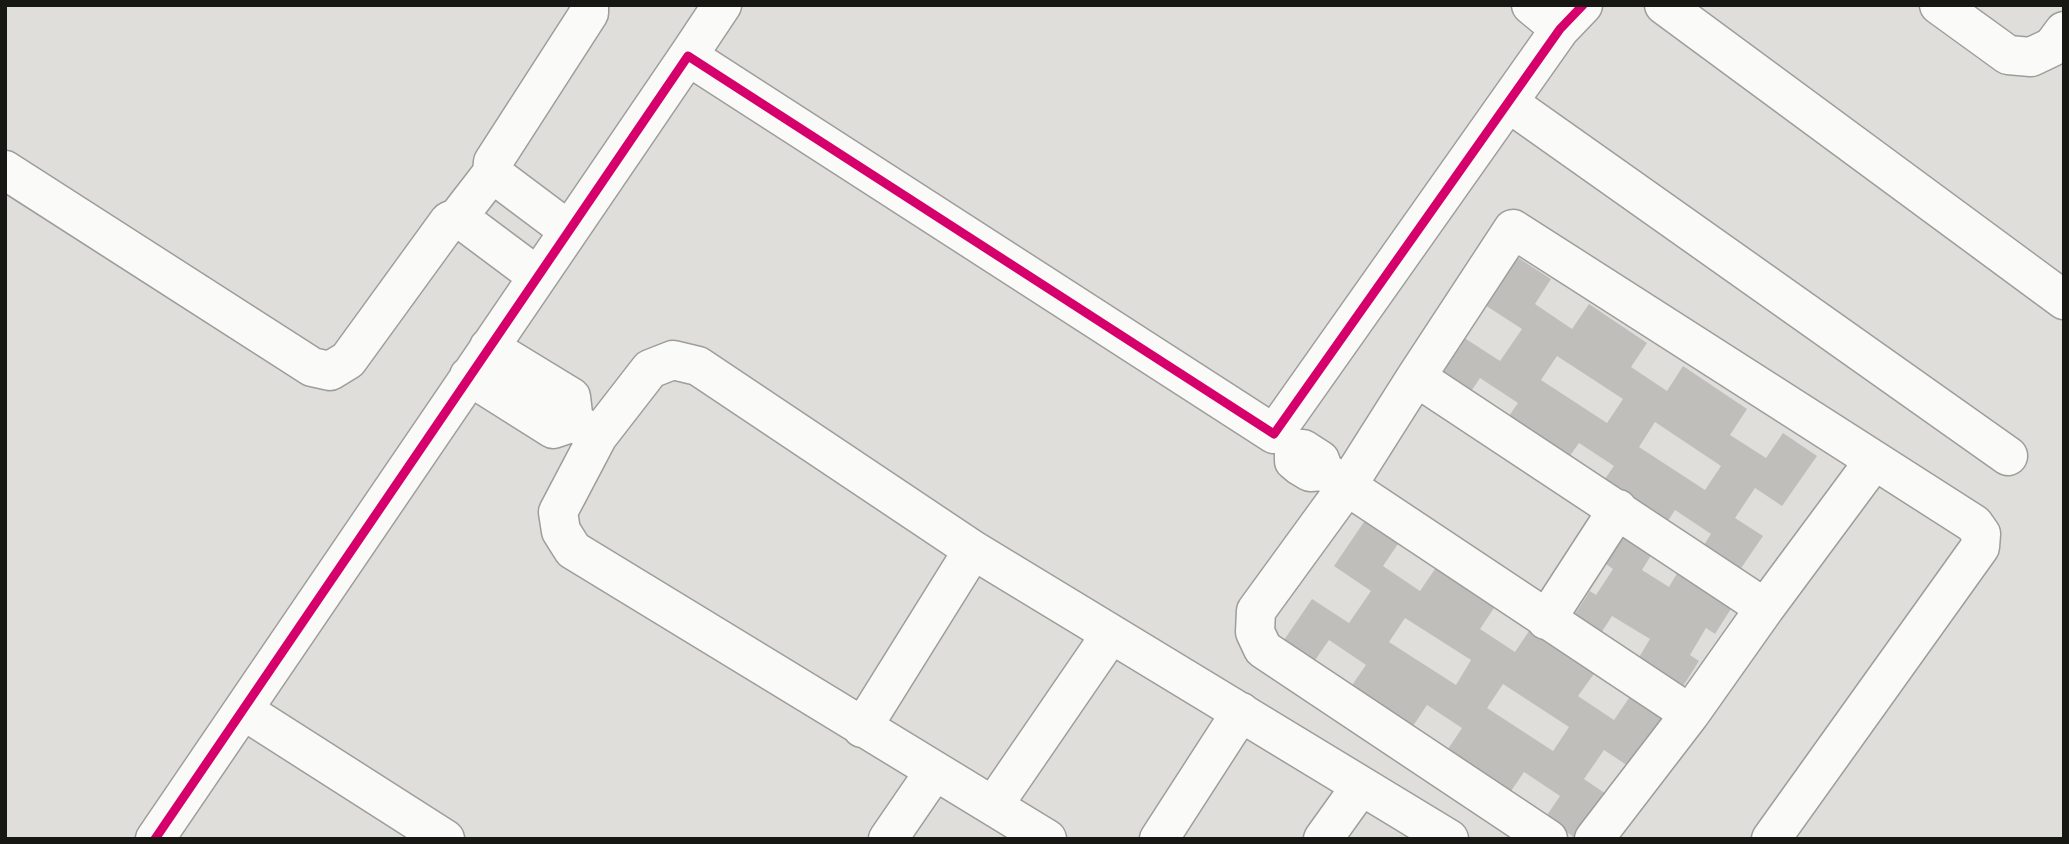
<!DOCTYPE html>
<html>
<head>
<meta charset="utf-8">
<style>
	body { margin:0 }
	#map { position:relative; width:2069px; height:844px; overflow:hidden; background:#e0deda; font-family:"PT Serif",serif }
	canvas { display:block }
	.frame { position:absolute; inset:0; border:7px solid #171714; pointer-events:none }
</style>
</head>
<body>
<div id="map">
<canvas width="2069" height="844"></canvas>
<div class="frame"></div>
</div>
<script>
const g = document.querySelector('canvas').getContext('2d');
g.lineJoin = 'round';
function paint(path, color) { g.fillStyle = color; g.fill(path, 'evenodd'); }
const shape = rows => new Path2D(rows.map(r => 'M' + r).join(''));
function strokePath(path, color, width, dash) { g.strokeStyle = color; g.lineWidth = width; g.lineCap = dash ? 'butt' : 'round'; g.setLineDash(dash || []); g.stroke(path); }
paint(shape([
	[1517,257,1551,279,1535,304,1572,329,1589,304,1647,343,1631,367,1667,391,1683,366,1747,409,1730,435,1766,458,1783,433,1817,456,1782,506,1755,488,1735,518,1763,536,1733,580,1697,556,1711,534,1675,510,1661,532,1597,490,1614,466,1579,443,1562,467,1502,426,1518,403,1480,378,1464,402,1433,381,1463,337,1500,361,1522,329,1485,305],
	[1557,356,1623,399,1607,423,1541,380],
	[1655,422,1721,466,1705,490,1639,447],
	[1366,519,1400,541,1383,566,1420,591,1437,566,1496,605,1480,629,1515,652,1531,628,1596,671,1578,696,1614,720,1631,695,1665,717,1631,768,1604,750,1584,779,1612,798,1577,839,1545,818,1560,796,1524,772,1509,794,1446,752,1462,728,1427,705,1411,729,1350,688,1366,665,1329,640,1313,663,1282,643,1312,599,1349,623,1371,591,1334,566],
	[1405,618,1471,660,1456,685,1389,642],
	[1503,684,1569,727,1553,751,1487,708],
	[1625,535,1653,552,1642,570,1669,587,1679,570,1734,604,1715,634,1706,628,1690,655,1699,661,1680,691,1635,664,1650,639,1612,616,1598,638,1571,620,1590,591,1596,595,1613,569,1606,564]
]), '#c0bebb');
const minor = shape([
	[1531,5,1560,29],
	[1664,5,2064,300],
	[1939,5,2008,55,2031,57,2052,47,2064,31],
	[688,56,722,5],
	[1509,103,2008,456],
	[5,170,312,367,330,371,348,360,449,221,458,217,537,276],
	[492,173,568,230],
	[458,217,492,173,493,162,589,13,589,5],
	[489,347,571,397,574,422],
	[469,376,553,429,574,422,598,436],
	[1416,377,1513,229,1974,524,1981,534,1980,547,1771,839],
	[1324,471,1320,460,1303,449,1294,450,1294,461,1300,466,1310,472,1324,471,1347,486,1690,714,1765,608,1416,377,1347,486,1256,611,1255,632,1263,649,1548,839],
	[1765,608,1874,461],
	[1546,620,1618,509],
	[243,710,445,839],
	[862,728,973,550],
	[993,806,1111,634],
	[155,839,688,56,1274,434,1560,29,1583,5],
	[888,839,934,772],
	[1047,839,573,550,561,531,558,512,598,436,650,369,673,360,698,366,973,550,1449,839],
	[1159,839,1241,712],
	[1323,839,1361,786],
	[1594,839,1690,714]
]);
strokePath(minor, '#9d9d9a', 41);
strokePath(minor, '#fafaf9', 38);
strokePath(shape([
	[155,839,688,56,1274,434,1560,29,1583,5]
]), '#d6006c', 9);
</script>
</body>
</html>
